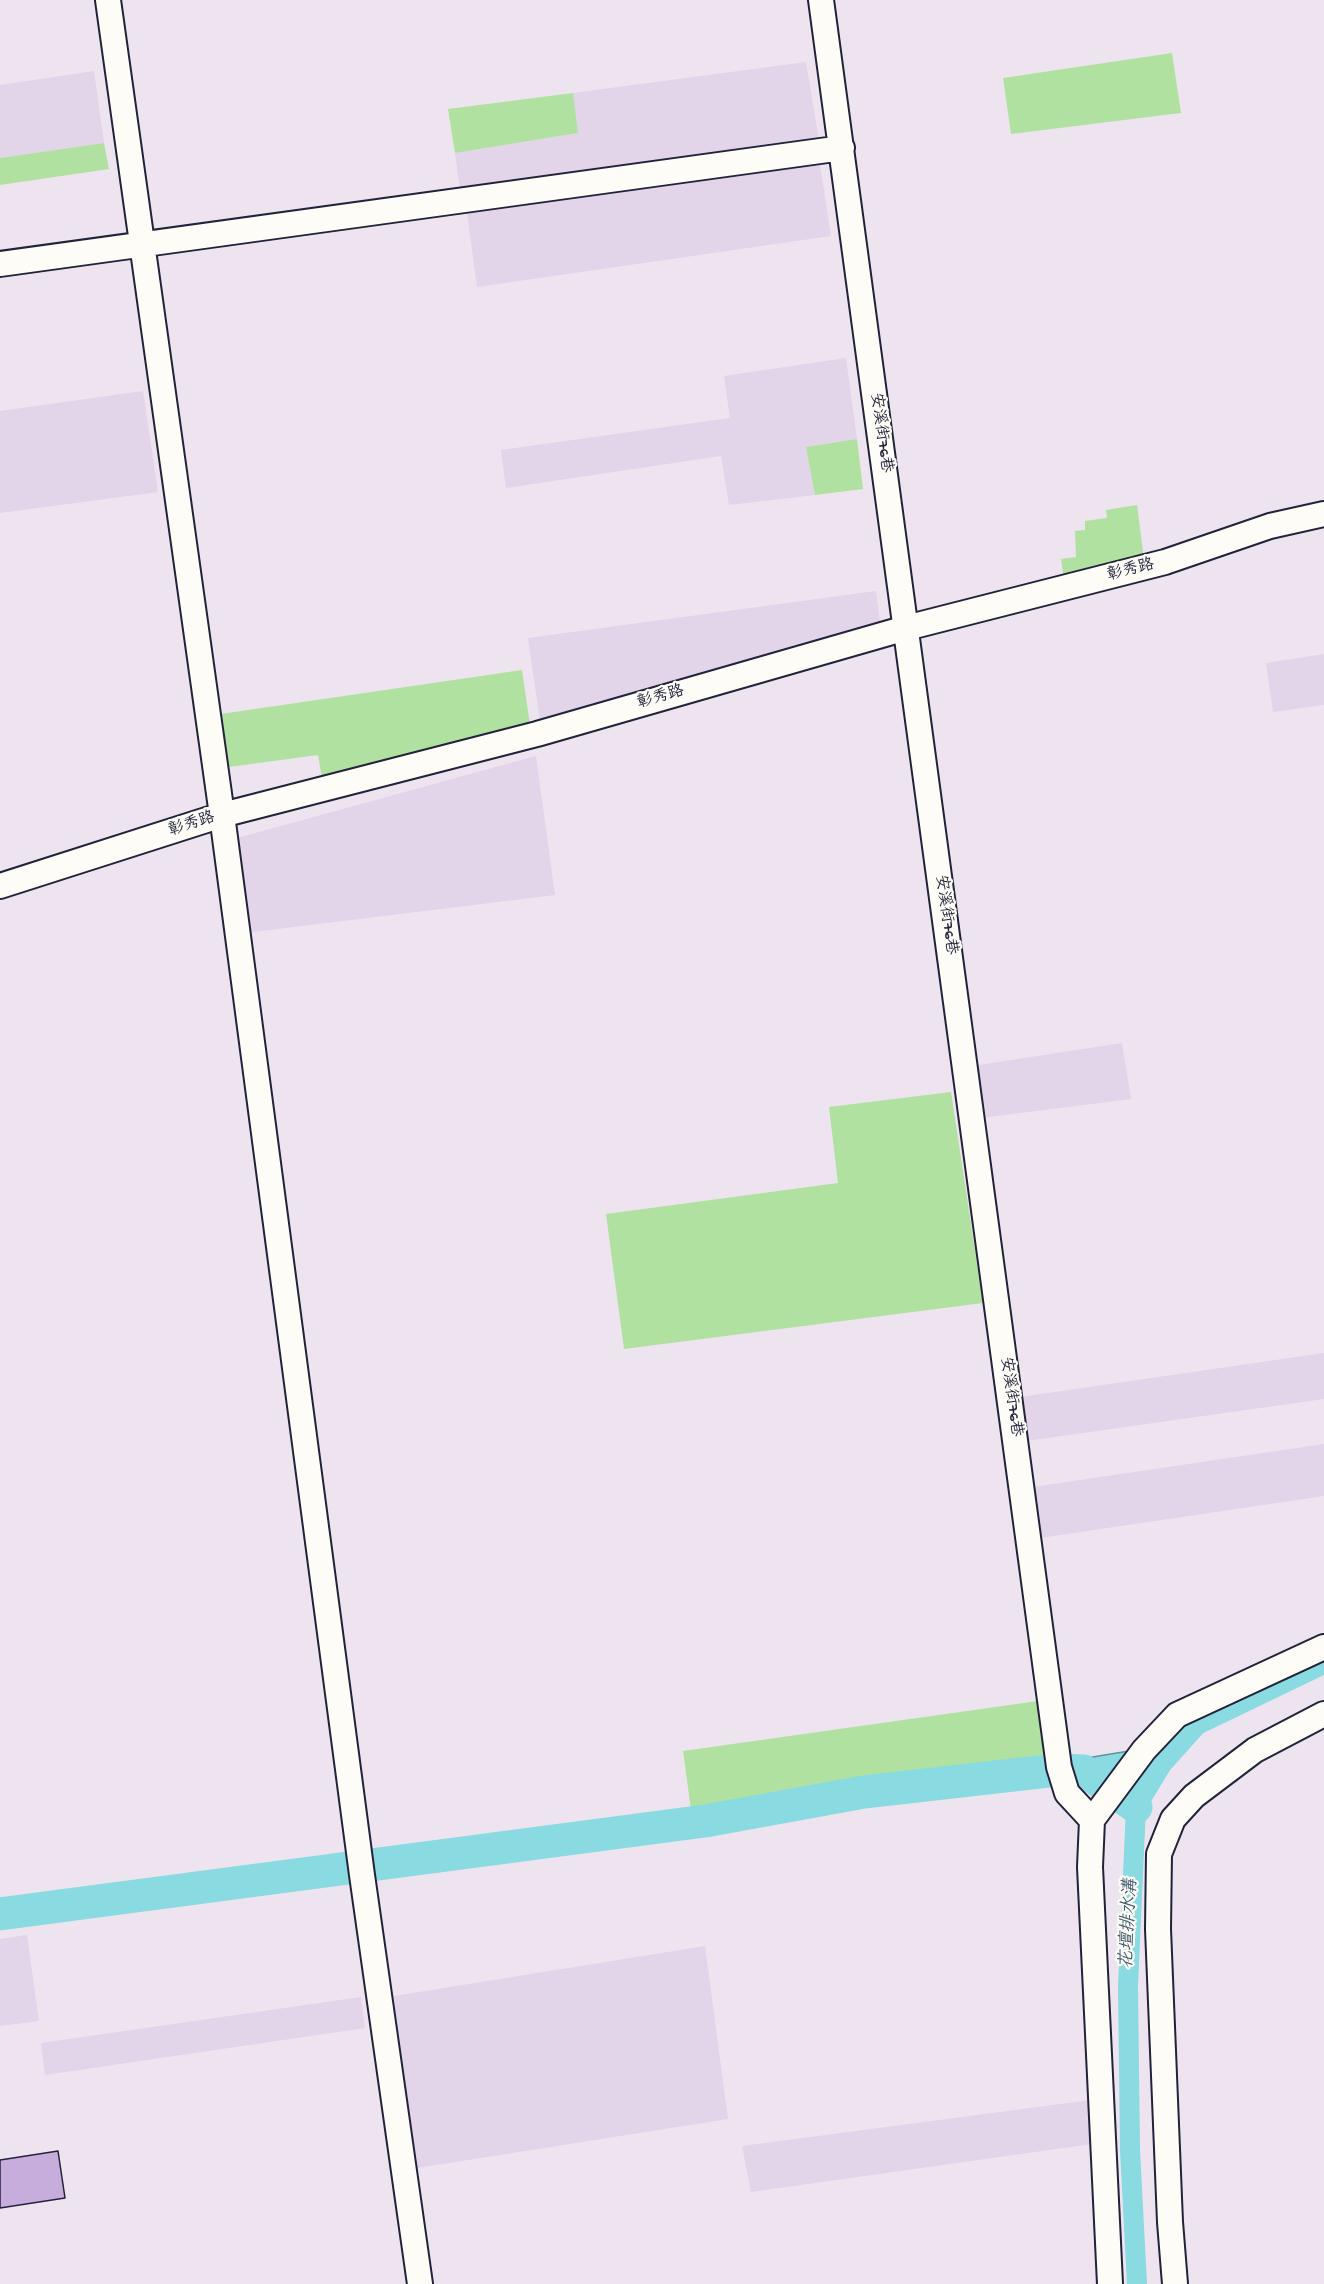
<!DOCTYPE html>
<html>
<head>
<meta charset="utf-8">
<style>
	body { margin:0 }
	canvas { display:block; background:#ede4ef }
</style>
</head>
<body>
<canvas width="1324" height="2284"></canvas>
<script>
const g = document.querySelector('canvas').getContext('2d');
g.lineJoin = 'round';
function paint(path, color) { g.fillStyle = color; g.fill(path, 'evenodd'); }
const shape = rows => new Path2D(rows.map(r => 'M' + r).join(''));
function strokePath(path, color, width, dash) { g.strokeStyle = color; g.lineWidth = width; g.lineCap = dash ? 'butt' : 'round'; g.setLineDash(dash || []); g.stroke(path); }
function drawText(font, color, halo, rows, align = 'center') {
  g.font = font + ' "Gochi Hand","LXGW WenKai TC",sans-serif'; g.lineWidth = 4.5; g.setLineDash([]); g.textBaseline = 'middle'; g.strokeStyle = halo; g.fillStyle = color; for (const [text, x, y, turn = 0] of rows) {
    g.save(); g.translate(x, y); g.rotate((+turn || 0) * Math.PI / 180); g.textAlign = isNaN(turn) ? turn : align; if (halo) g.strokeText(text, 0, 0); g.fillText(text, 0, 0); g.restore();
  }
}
paint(shape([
	[806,62,821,153,462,205,455,153,578,133,573,93],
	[94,71,104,143,0,158,0,85],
	[820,165,831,236,477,287,467,213],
	[846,358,857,439,806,447,815,495,729,505,721,456,506,488,501,450,730,418,724,376],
	[143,391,158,492,0,513,0,411],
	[876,591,882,637,541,728,528,638],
	[1324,654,1324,705,1273,712,1266,663],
	[536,756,555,895,237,934,237,838],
	[1122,1043,1131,1099,973,1119,966,1067],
	[1324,1353,1324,1399,1019,1442,1013,1398],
	[1324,1444,1324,1496,1033,1539,1026,1488],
	[27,1935,39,2021,0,2026,0,1939],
	[705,1946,728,2119,411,2169,388,1997],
	[361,1997,365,2028,45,2075,41,2043],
	[1091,2100,1092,2144,751,2192,742,2146]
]), '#e2d4e9');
paint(shape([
	[1172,53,1181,113,1011,134,1003,78],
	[573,93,578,133,455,153,448,109],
	[104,143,109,169,0,185,0,158],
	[857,439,863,489,815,495,806,447],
	[1137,505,1145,567,1065,587,1061,559,1076,557,1075,531,1085,530,1085,521,1107,518,1106,510],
	[522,670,531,732,324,789,318,755,214,769,207,716],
	[951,1092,983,1303,624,1349,606,1214,838,1183,829,1107],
	[1038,1701,1047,1768,692,1817,683,1751]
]), '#b0e1a0');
const water = shape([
	[1205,1729,1162,1764,1136,1807,1084,1771,1057,1770,1056,1763,1184,1742,1205,1729]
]);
paint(water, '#89dbe1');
strokePath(water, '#60919f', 1.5);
strokePath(shape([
	[1137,2284,1130,2150,1128,1986,1136,1807,1162,1764,1197,1725,1324,1664]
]), '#89dbe1', 20);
strokePath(shape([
	[0,1914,705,1821,864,1792,1057,1770,1084,1771,1136,1807]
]), '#89dbe1', 33);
const building = shape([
	[58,2151,65,2198,0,2208,0,2160,58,2151]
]);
paint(building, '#c7addb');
strokePath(building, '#22223b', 1.5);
const minor = shape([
	[108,0,222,815,362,1875,420,2284],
	[821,0,1059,1767,1067,1793,1092,1820],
	[0,264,842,148],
	[0,886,222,815,537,734,906,628,1165,562,1270,526,1324,514],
	[1110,2284,1090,1867,1092,1820,1144,1750,1177,1715,1324,1647],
	[1175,2284,1170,2222,1158,1929,1159,1854,1173,1819,1194,1796,1255,1750,1324,1714]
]);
strokePath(minor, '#22223b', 28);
strokePath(minor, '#fdfcf7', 24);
drawText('16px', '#22223b', '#fdfcf7', [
	["安溪街76巷",880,433,82],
	["彰秀路",1131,571,-14],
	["彰秀路",661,698,-16],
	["彰秀路",192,825,-18],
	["安溪街76巷",945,915,82],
	["安溪街76巷",1010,1397,82]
]);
drawText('italic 18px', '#415a6d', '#fdfcf7', [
	["花壇排水溝",1130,1924,-87]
]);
</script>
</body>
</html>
